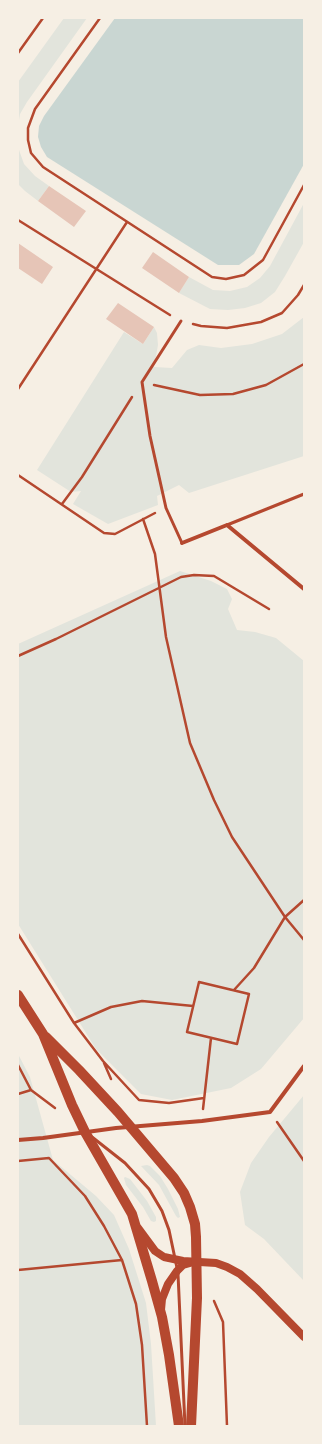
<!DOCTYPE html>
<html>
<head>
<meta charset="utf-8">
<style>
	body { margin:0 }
	#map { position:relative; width:322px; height:1444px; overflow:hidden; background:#f6efe4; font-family:Roboto,sans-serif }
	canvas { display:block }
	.frame { position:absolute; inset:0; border:19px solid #f6efe4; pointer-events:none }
</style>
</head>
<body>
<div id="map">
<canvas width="322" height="1444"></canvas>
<div class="frame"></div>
</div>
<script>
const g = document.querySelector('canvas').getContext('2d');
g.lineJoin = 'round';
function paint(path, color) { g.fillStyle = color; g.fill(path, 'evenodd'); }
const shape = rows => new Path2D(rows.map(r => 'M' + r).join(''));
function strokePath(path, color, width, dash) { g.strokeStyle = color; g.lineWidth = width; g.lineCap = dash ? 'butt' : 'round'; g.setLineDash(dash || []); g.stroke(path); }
paint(shape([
	[64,18,87,18,27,102,20,114,18,126,18,82],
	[18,145,19,150,24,164,35,176,49,186,38,201,25,191,18,184],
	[304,203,304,242,285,276,275,292,261,303,245,308,228,310,210,309,179,293,189,277,213,290,230,291,247,287,260,278,270,266],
	[304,317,304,456,189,493,179,485,157,496,158,505,108,524,73,504,81,491,71,492,37,470,124,332,143,344,154,327,157,333,158,345,154,367,172,368,187,350,199,345,221,348,252,344,282,334],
	[180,571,211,581,227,589,232,599,228,609,237,630,255,632,276,638,304,661,304,1018,261,1069,231,1088,172,1100,141,1094,96,1049,18,924,18,644],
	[18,1054,30,1077,53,1160,96,1196,114,1215,129,1249,146,1303,151,1344,156,1426,18,1426],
	[304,1095,304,1281,264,1239,245,1225,240,1192,251,1163,269,1137],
	[147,1165,150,1166,160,1176,168,1189,178,1209,180,1217,178,1218,176,1216,159,1185,141,1166],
	[125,1177,130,1179,137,1188,147,1201,156,1217,156,1221,154,1222,151,1221,143,1207,126,1185,124,1178]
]), '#e2e4dc');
paint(shape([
	[115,18,304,18,304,164,254,254,239,265,218,265,47,157,41,147,38,137,39,126,44,116]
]), '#c9d6d2');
paint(shape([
	[49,186,86,211,74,227,38,201],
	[18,243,53,267,42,284,18,268],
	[153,252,189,277,179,293,142,268],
	[118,303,154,327,143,344,106,319]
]), '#e6c5b7');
strokePath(shape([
	[100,18,35,109,28,128,28,140,31,153,43,167,212,277,226,279,244,275,263,260,304,185],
	[18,53,43,18],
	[18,220,170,315],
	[193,324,201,326,227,328,261,322,282,313,298,295,304,285],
	[154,385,200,395,233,394,266,385,304,364],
	[18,389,127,222],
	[18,475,104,533,115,534,155,513],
	[62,504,82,477,132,397],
	[143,519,155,554,166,637,190,743,214,800,232,837,285,917,304,940],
	[18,656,56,639,181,577,194,575,214,576,269,609],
	[18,934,74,1023,103,1061,139,1100,169,1103,204,1098],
	[199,982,249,994,237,1044,187,1032,199,982],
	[234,990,254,968,285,917,304,900],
	[74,1023,111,1007,142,1001,193,1006],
	[104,1063,111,1079],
	[18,1065,31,1090,55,1108],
	[18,1094,31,1090],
	[203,1109,211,1038],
	[277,1122,304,1161],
	[18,1161,49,1158,85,1196,104,1226,122,1260,136,1304,142,1345,147,1426],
	[18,1270,122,1260],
	[214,1301,223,1322,227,1426]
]), '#b5482f', 2.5);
strokePath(shape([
	[181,321,142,382,150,436,166,508,182,543],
	[227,525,304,494],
	[92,1137,125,1163,149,1189,162,1211,169,1230,177,1268],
	[178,1274,185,1426]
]), '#b5482f', 3);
strokePath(shape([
	[182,543,227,525,304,589],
	[18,1140,43,1138,116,1128,202,1121,270,1112,304,1066]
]), '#b5482f', 4);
strokePath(shape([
	[138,1228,155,1251,164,1257,183,1261,216,1263,227,1267,240,1274,257,1289,304,1337],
	[161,1310,162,1299,168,1284,177,1271,183,1265,190,1263]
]), '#b5482f', 8);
strokePath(shape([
	[18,995,43,1034,72,1105,85,1132,132,1214,152,1281,162,1317,169,1355,179,1426],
	[46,1037,79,1070,118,1112,174,1178,184,1193,190,1207,195,1224,196,1237,197,1298,191,1426]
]), '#b5482f', 10);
</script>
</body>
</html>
